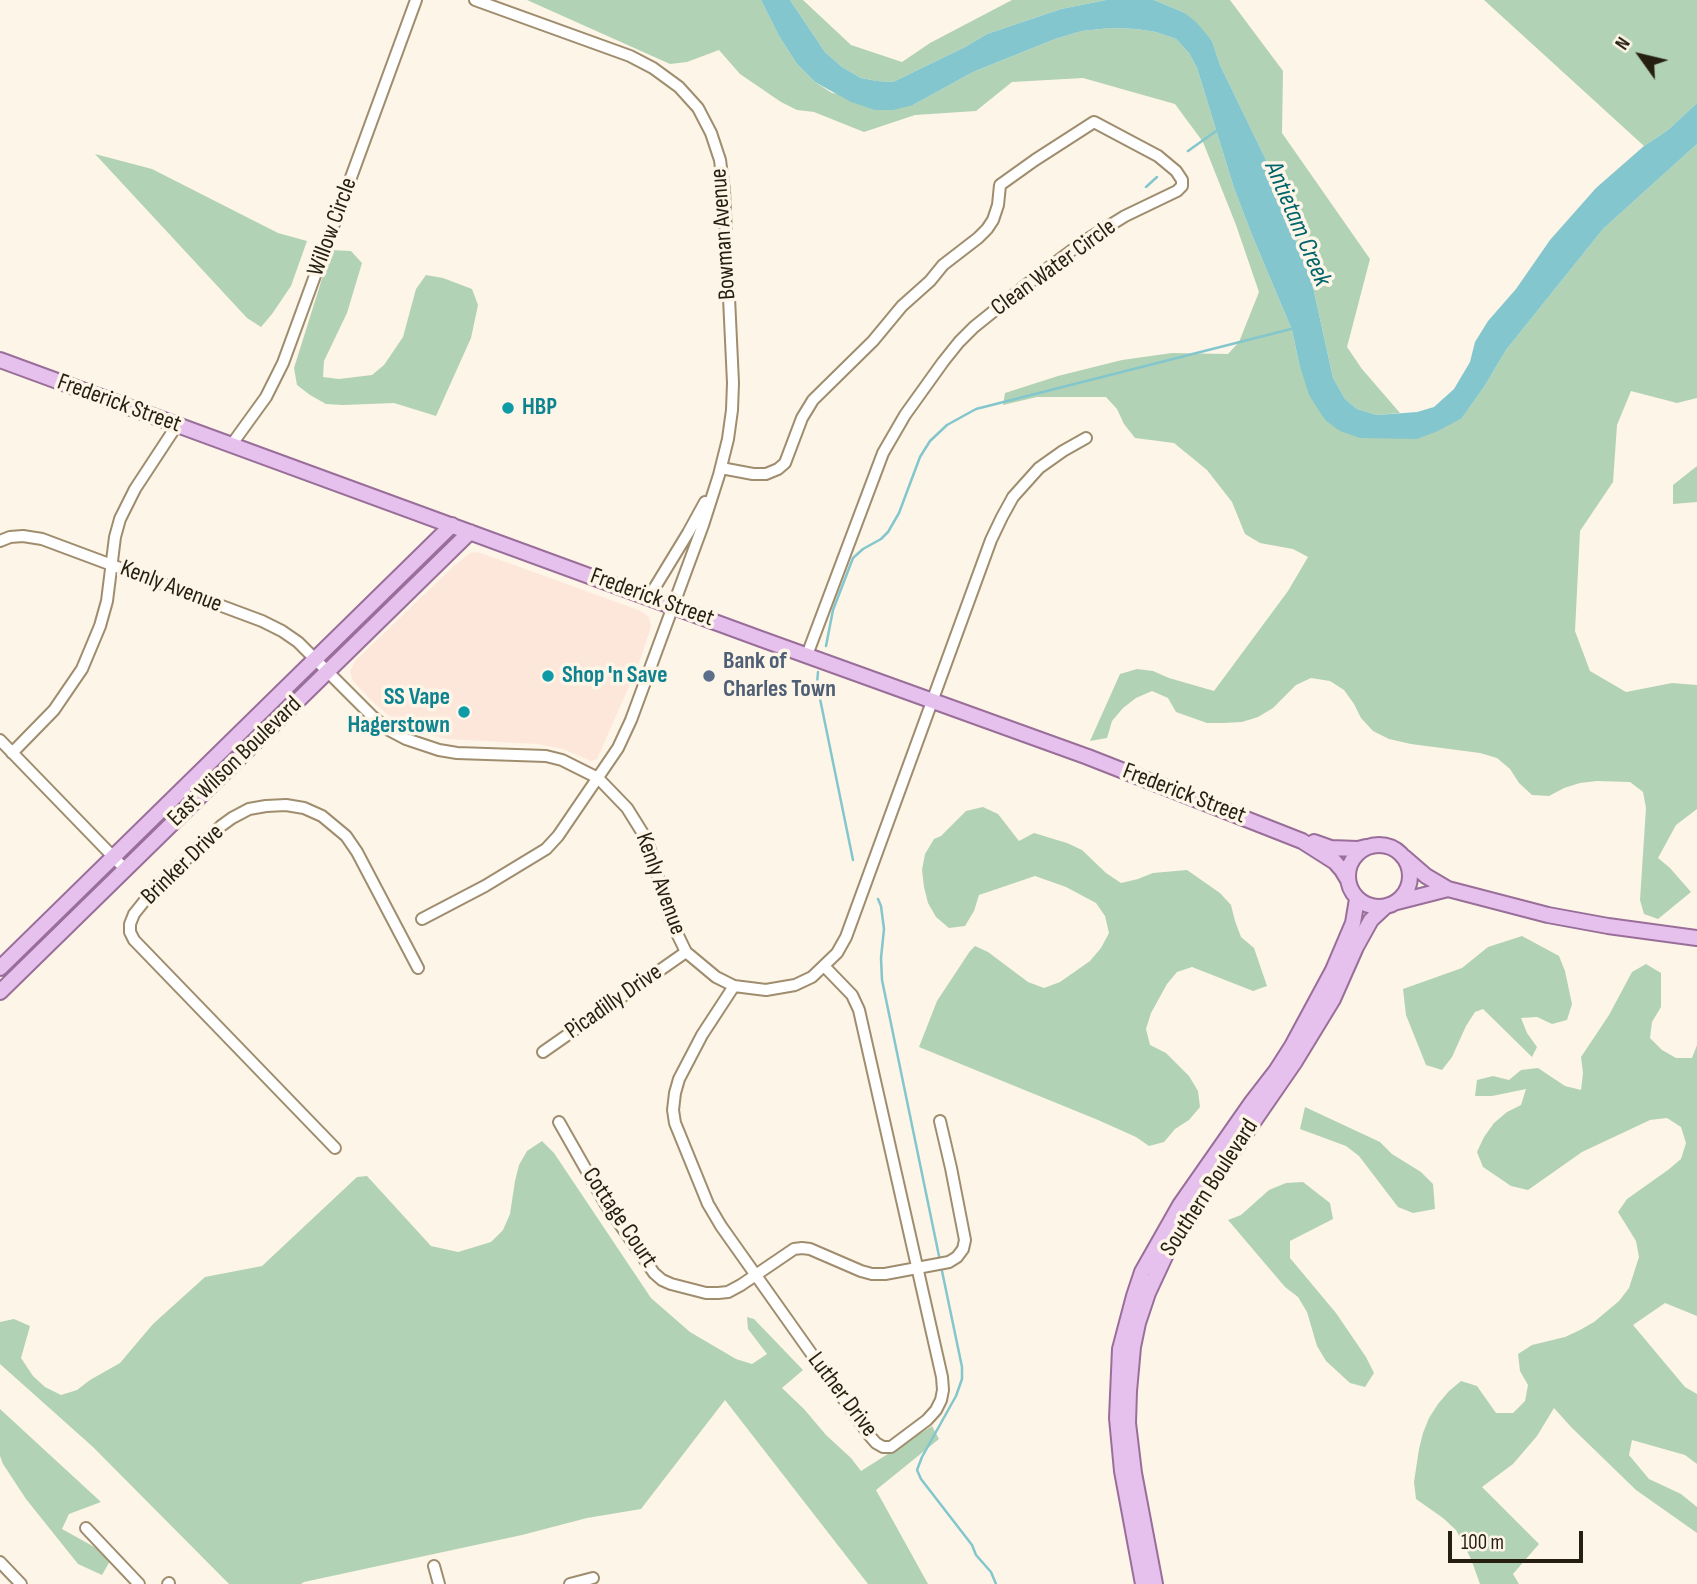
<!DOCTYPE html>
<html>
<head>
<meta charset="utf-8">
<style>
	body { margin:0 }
	#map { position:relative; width:1697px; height:1584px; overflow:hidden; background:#fdf5e7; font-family:"Sofia Sans Condensed",sans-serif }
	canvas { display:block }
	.north { position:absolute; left:1606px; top:21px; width:70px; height:70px; -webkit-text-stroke:5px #fdf5e7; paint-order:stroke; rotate:304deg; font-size:19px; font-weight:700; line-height:28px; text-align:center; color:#251f12 }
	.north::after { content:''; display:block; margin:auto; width:24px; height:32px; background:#251f12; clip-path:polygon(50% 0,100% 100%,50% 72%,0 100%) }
	.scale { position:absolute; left:1448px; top:1531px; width:135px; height:32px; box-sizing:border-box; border:4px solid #251f12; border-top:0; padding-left:9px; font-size:21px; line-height:24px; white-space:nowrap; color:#251f12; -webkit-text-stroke:5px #fdf5e7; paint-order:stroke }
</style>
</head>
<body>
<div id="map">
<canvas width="1697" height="1584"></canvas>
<div class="north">N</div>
<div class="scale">100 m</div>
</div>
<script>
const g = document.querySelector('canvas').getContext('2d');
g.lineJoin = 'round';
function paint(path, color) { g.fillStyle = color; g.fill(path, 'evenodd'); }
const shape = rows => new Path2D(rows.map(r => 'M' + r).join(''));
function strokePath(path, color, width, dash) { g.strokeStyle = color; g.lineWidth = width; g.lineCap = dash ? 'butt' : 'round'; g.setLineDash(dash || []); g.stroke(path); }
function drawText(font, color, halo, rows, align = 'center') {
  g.font = font + ' "Sofia Sans Condensed",sans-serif'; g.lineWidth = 7; g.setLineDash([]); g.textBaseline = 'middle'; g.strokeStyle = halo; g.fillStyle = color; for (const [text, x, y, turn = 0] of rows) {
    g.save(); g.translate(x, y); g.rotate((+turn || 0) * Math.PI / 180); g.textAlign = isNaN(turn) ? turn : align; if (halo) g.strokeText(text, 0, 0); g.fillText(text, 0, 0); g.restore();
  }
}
paint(shape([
	[478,552,641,611,649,617,651,627,638,666,597,759,591,761,563,749,537,744,447,739,416,732,402,726,389,716,374,703,353,681,350,672,355,661,454,566,470,553]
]), '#fde7da');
paint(shape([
	[527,0,761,0,779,36,797,64,815,82,832,93,913,105,973,72,1055,39,1082,31,1111,28,1136,29,1156,32,1176,39,1189,53,1197,68,1234,188,1252,235,1292,330,1299,363,1325,420,1462,418,1484,387,1506,350,1603,229,1697,144,1697,398,1677,403,1631,391,1617,425,1613,482,1580,531,1575,631,1590,671,1626,692,1672,683,1697,685,1697,809,1676,825,1658,858,1670,868,1691,892,1658,919,1644,914,1640,900,1646,808,1643,792,1630,782,1597,781,1580,783,1564,788,1549,796,1532,795,1519,783,1510,769,1497,758,1480,753,1411,744,1389,739,1373,731,1361,718,1354,704,1344,690,1330,681,1311,678,1296,685,1273,708,1258,717,1242,722,1224,723,1207,723,1176,712,1168,698,1152,691,1136,698,1123,708,1112,721,1107,738,1090,741,1120,674,1137,669,1153,671,1169,678,1214,691,1288,591,1308,557,1293,549,1260,543,1245,534,1232,502,1207,470,1174,443,1135,438,1124,424,1117,409,1106,397,1037,397,1003,405,1005,393,1058,376,1122,360,1172,353,1228,354,1239,342,1259,292,1236,225,1203,142,1175,104,1083,78,1012,82,976,111,915,115,864,132,814,112,797,110,781,102,740,74,719,50,687,62,670,64],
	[790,0,803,0,851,45,902,62,930,43,1012,0,1106,0,1061,9,987,34,965,47,893,82,877,81,861,78,842,67,825,52],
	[1154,0,1230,0,1283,71,1282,133,1370,259,1347,347,1362,369,1400,413,1377,415,1357,409,1345,399,1333,378,1311,278,1279,201,1267,162,1220,65,1212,41,1185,13],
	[1484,0,1697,0,1697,103,1668,130,1644,146],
	[95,154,152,169,278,233,307,241,291,286,272,314,261,327,247,318],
	[331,250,351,251,362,263,347,313,324,361,323,377,339,379,372,375,384,365,403,337,416,289,426,275,443,278,472,289,478,305,471,338,436,416,394,403,343,405,326,404,310,395,297,385,294,368],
	[1697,466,1697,502,1673,504,1673,485],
	[983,807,998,814,1019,841,1034,833,1067,843,1082,850,1106,873,1121,883,1138,879,1153,873,1187,870,1220,893,1231,905,1235,921,1241,937,1254,948,1267,986,1253,991,1192,967,1177,972,1167,984,1151,1013,1146,1029,1150,1045,1166,1053,1189,1076,1198,1091,1200,1107,1189,1120,1175,1129,1164,1142,1149,1146,1136,1137,1098,1120,919,1047,937,1001,970,951,975,946,988,952,1028,982,1044,988,1060,982,1090,961,1101,948,1109,933,1105,916,1096,903,1066,887,1035,876,979,895,974,911,965,926,949,928,936,917,928,903,924,887,922,870,925,854,934,839,941,836,966,811],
	[1522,936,1559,956,1565,971,1572,1004,1567,1020,1552,1024,1537,1017,1521,1018,1527,1033,1537,1047,1532,1057,1483,1009,1475,1012,1466,1026,1452,1057,1442,1070,1426,1065,1406,1015,1403,989,1462,968,1488,947],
	[1646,964,1661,973,1661,1007,1652,1022,1650,1038,1662,1050,1676,1058,1692,1058,1697,1045,1697,1316,1665,1303,1633,1325,1685,1387,1697,1394,1697,1464,1685,1455,1632,1440,1629,1455,1649,1479,1681,1494,1697,1507,1697,1533,1636,1490,1571,1427,1554,1408,1537,1436,1513,1464,1482,1487,1539,1544,1513,1574,1519,1584,1480,1584,1471,1559,1456,1530,1443,1518,1416,1499,1414,1482,1419,1449,1423,1433,1429,1418,1438,1404,1449,1391,1461,1381,1477,1386,1496,1413,1513,1413,1525,1401,1528,1385,1520,1371,1518,1354,1532,1345,1565,1337,1580,1330,1594,1322,1619,1301,1629,1288,1639,1257,1636,1241,1618,1212,1627,1199,1668,1170,1681,1159,1686,1143,1681,1127,1667,1118,1650,1120,1582,1152,1528,1190,1511,1186,1483,1167,1477,1152,1484,1137,1494,1123,1507,1112,1521,1105,1526,1089,1492,1096,1475,1096,1477,1080,1493,1076,1509,1080,1521,1070,1538,1068,1565,1086,1581,1090,1583,1073,1581,1057,1609,1015,1632,972],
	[1305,1107,1380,1142,1392,1154,1421,1172,1433,1184,1435,1209,1413,1213,1398,1207,1359,1156,1346,1146,1300,1129],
	[542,1141,554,1153,651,1298,690,1332,736,1359,752,1364,767,1354,748,1329,747,1317,754,1319,803,1370,782,1388,804,1409,826,1435,851,1458,861,1471,932,1426,939,1439,876,1490,928,1584,868,1584,725,1400,641,1509,587,1518,522,1535,304,1582,301,1584,229,1584,93,1447,0,1364,0,1322,14,1319,30,1326,21,1358,33,1376,45,1387,61,1395,77,1390,90,1380,120,1363,153,1324,205,1277,262,1266,357,1177,367,1176,431,1246,458,1252,491,1242,503,1230,510,1214,515,1181,519,1165,527,1151],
	[1303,1182,1330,1203,1333,1219,1290,1241,1290,1258,1336,1313,1366,1357,1374,1373,1365,1387,1350,1383,1326,1361,1317,1346,1307,1312,1298,1297,1285,1287,1228,1220,1241,1215,1269,1190,1286,1183],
	[0,1409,101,1502,69,1514,62,1529,98,1549,110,1561,102,1575,78,1564,26,1499,3,1464,0,1456]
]), '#b2d2b5');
paint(shape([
	[761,0,790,0,825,52,842,67,861,78,877,81,893,82,965,47,987,34,1061,9,1106,0,1154,0,1185,13,1197,23,1212,41,1220,65,1267,162,1279,201,1311,278,1333,378,1345,399,1357,409,1377,415,1417,412,1434,407,1454,389,1470,362,1475,342,1488,321,1516,289,1550,240,1596,188,1644,146,1668,130,1697,103,1697,144,1603,229,1506,350,1484,387,1462,418,1438,431,1417,439,1360,438,1340,431,1325,420,1309,395,1299,363,1292,330,1252,235,1234,188,1197,68,1189,53,1176,39,1156,32,1136,29,1111,28,1082,31,1055,39,973,72,913,105,893,110,875,110,851,102,815,82,797,64,779,36]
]), '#83c6cd');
strokePath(shape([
	[1188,151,1216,131],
	[1146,187,1157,177],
	[826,646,833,610,853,558,863,549,881,539,888,532,899,513,920,457,930,441,947,425,976,409,1295,328],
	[818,672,817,684,853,860],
	[878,899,881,906,884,929,881,958,882,980,939,1256],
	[942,1271,962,1367,962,1379,956,1396,922,1457,917,1470,921,1479,972,1545,976,1555,991,1572,996,1584]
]), '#83c6cd', 2.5);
const minor = shape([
	[232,444,266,397,283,363,416,0],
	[721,468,753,474,766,474,778,469,785,463,802,418,813,400,873,341,902,306,930,281,943,265,978,238,987,229,993,220,998,205,1000,185,1035,160,1094,122,1158,156,1176,171,1182,180,1182,186,1177,191,1125,216,1083,242,1040,274,974,327,959,342,943,362,905,415,883,453,807,655],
	[0,541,10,537,23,536,42,539,262,621,282,631,298,642,373,717,389,730,406,739,439,750,457,753,546,756,562,760,598,778,627,808,647,840,671,921,686,952,716,977,734,986,766,990,795,985,812,977,837,953,846,937,991,540,1002,517,1013,497,1039,468,1063,451,1086,438],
	[649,597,688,533,705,502],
	[0,740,125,869],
	[12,753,54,710,82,669,100,626,107,601,115,537,120,519,135,489,177,425],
	[422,919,485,886,546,849,558,836,618,748,631,720,703,525,719,475,728,439,732,410,733,383,724,191,720,160,711,133,698,108,679,87,653,68,630,56,475,0],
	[734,986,702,1035,679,1079,675,1093,673,1110,675,1123,708,1204,721,1226,869,1435,876,1443,883,1447,891,1447,927,1420,936,1410,941,1400,943,1390,942,1377,859,1010,852,995,824,966],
	[543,1052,686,952],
	[559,1122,605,1203,654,1273,662,1280,671,1284,706,1293,718,1293,728,1292,741,1285,794,1249,802,1248,810,1249,861,1271,872,1274,885,1274,949,1262,957,1257,963,1249,965,1240,951,1168,940,1121],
	[335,1148,134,940,130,932,130,924,134,914,150,894,221,826,232,818,249,809,266,806,286,805,304,808,322,816,346,836,357,852,418,968],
	[86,1528,139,1584],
	[0,1562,21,1584],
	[434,1566,439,1584],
	[168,1584,169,1583],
	[570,1584,593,1578]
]);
const major = shape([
	[0,360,761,639,1088,757,1302,841,1335,862,1342,870,1348,880],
	[1314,842,1331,848,1358,849,1366,847],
	'1348 876a31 31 0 1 1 62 0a31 31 0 1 1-62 0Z',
	[1404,857,1426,876,1448,889,1548,915,1608,926,1697,938],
	[1397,902,1448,889],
	[0,968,452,525],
	[0,992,470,532],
	[1143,1584,1122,1471,1117,1418,1120,1349,1134,1296,1142,1272,1180,1205,1252,1102,1276,1071,1292,1046,1333,970,1353,923,1357,899],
	[1155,1584,1134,1473,1128,1423,1129,1391,1133,1347,1138,1323,1148,1293,1174,1237,1294,1063,1333,999,1356,947,1371,920,1386,906]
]);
strokePath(minor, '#9f8d6e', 14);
strokePath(major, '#996e99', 18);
strokePath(minor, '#fff', 10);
strokePath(major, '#e7c1ed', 14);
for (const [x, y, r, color] of [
	[508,408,7,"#0f9aa8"],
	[548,676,7,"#0f9aa8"],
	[709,676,7,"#5c6f8a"],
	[464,712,7,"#0f9aa8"]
]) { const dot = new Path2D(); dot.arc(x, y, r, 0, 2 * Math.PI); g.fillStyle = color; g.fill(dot); strokePath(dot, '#fdf5e7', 2.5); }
drawText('24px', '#251f12', '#fdf5e7', [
	["Willow Circle",333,227,-70],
	["Bowman Avenue",724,234,-94],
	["Clean Water Circle",1054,268,-36],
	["Frederick Street",119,404,20],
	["Kenly Avenue",171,587,21],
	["Frederick Street",652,598,20],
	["East Wilson Boulevard",235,762,-44],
	["Frederick Street",1184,794,21],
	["Brinker Drive",183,865,-44],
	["Kenly Avenue",660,884,70],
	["Picadilly Drive",614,1002,-35],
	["Southern Boulevard",1210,1188,-57],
	["Cottage Court",619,1218,56],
	["Luther Drive",842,1395,53]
]);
drawText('bold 24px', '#0d838f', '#fdf5e7', [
	["HBP",522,408],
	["Shop 'n Save",562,676],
	["SS Vape",450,698,"right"],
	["Hagerstown",450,726,"right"]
], 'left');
drawText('bold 24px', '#4e5e75', '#fdf5e7', [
	["Bank of",723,662],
	["Charles Town",723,690]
], 'left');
drawText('italic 26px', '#00646c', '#fdf5e7', [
	["Antietam Creek",1297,224,67]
]);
</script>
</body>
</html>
